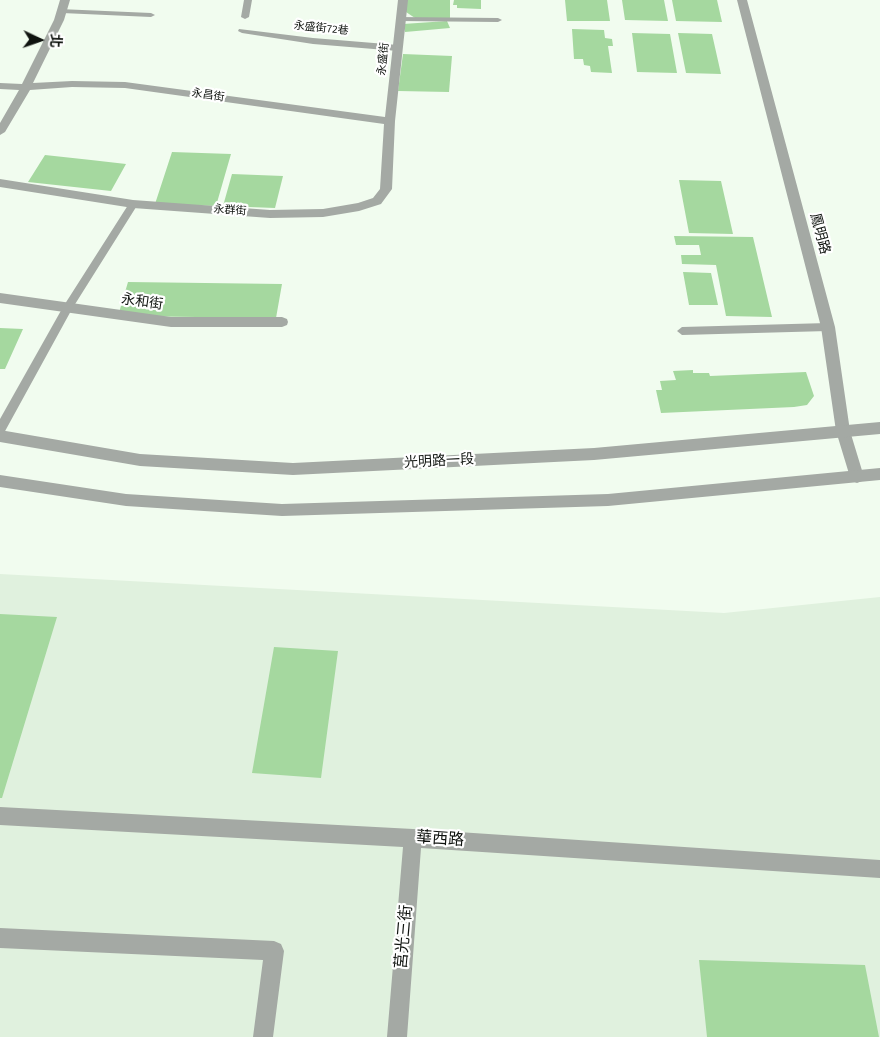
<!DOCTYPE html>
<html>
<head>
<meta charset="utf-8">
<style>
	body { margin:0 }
	#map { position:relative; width:880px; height:1037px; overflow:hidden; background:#f1fcef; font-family:"Source Sans 3","Noto Sans TC",sans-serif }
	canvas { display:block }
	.north { position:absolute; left:15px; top:15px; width:50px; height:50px; -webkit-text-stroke:4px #fff; paint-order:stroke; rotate:93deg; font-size:14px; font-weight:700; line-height:20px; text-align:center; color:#0f130f }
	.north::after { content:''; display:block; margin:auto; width:18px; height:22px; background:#0f130f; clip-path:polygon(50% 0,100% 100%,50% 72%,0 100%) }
</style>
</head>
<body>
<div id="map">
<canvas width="880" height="1037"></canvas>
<div class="north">北</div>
</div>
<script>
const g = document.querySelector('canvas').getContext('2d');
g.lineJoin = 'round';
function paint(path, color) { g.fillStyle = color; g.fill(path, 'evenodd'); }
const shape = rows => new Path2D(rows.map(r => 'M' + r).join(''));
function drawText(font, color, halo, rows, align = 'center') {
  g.font = font + ' "Source Sans 3","Noto Sans TC",sans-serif'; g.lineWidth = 4.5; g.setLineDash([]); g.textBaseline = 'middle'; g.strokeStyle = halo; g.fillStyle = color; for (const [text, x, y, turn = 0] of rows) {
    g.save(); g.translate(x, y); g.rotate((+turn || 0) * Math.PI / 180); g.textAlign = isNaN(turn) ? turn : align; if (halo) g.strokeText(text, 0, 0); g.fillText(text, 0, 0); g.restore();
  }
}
paint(shape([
	[0,574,724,613,880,597,880,1037,0,1037]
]), '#e0f1de');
paint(shape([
	[406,0,450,0,450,18,415,18,406,12],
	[454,0,481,0,481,9,457,8,457,5,453,5],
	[565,0,607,0,610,21,567,21],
	[622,0,664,0,668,21,625,20],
	[672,0,717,0,722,22,676,21],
	[447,21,450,28,405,32,403,24],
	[572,29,604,30,605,38,612,39,613,46,608,46,612,73,591,72,590,66,584,65,583,59,574,59],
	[632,33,670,34,677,73,637,72],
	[678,33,712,34,721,74,686,73],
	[403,54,452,56,449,92,398,91],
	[172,152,231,154,216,206,155,204],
	[45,155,91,160,126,164,111,191,28,182],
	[232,174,283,176,275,208,223,206],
	[679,180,721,181,733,234,689,233],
	[674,236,753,237,772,317,726,316,716,265,682,264,681,255,701,255,699,245,676,245],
	[683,272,711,273,718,305,689,305],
	[128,282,282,284,276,318,118,316],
	[0,328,23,329,5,369,0,369],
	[693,370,693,373,709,373,710,376,806,372,814,396,807,405,794,407,661,413,656,390,662,390,660,381,676,380,673,371],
	[0,614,57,617,2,798,0,798],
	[274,647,338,651,321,778,252,773],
	[699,960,865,965,879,1037,707,1037]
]), '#a5d89f');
paint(shape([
	[244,0,252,0,249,17,245,19,241,17,244,0],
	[59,9,151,13,155,15,151,17,62,13,59,13,59,9],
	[398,17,498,18,502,20,498,22,401,21,398,21,398,17],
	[239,29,313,38,398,45,402,48,398,51,313,44,242,33,238,31,239,29],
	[133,201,138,204,72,309,4,433,0,435,0,419,63,307,130,202,133,201],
	[828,323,833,327,828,331,682,335,677,331,682,327,828,323]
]), '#a4a9a4');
paint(shape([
	[60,0,70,0,64,20,33,83,72,81,125,82,385,117,398,0,408,0,395,121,392,189,381,204,359,211,323,217,270,218,133,208,0,187,0,179,133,200,270,210,323,209,358,203,373,198,380,189,384,124,125,88,72,87,30,90,5,132,0,135,0,123,19,90,0,89,0,83,22,84,54,20,60,0],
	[737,0,747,0,835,327,850,431,864,477,862,481,857,483,852,481,850,477,836,431,821,327,737,0],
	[0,293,171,317,282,317,287,319,288,322,287,325,282,327,171,327,0,303,0,293],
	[0,807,413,829,880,860,880,878,421,848,407,1037,387,1037,403,847,0,825,0,807],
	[0,928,274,941,281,944,284,951,273,1037,253,1037,263,960,0,948,0,928]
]), '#a4a9a4');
paint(shape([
	[880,422,880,434,594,460,293,475,140,466,0,442,0,430,140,454,293,463,594,448,880,422],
	[880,468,880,480,608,506,282,516,126,506,0,487,0,475,126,494,282,504,608,494,880,468]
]), '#a4a9a4');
drawText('11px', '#0f130f', '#fff', [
	["永盛街72巷",321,29,6],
	["永盛街",384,59,-84],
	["永昌街",208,96,8],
	["永群街",230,211,4]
]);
drawText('14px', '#0f130f', '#fff', [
	["鳳明路",819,234,75],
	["永和街",142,303,8],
	["光明路一段",439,462,-3]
]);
drawText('16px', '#0f130f', '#fff', [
	["華西路",440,840,4],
	["莒光三街",405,937,-85]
]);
</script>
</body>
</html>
